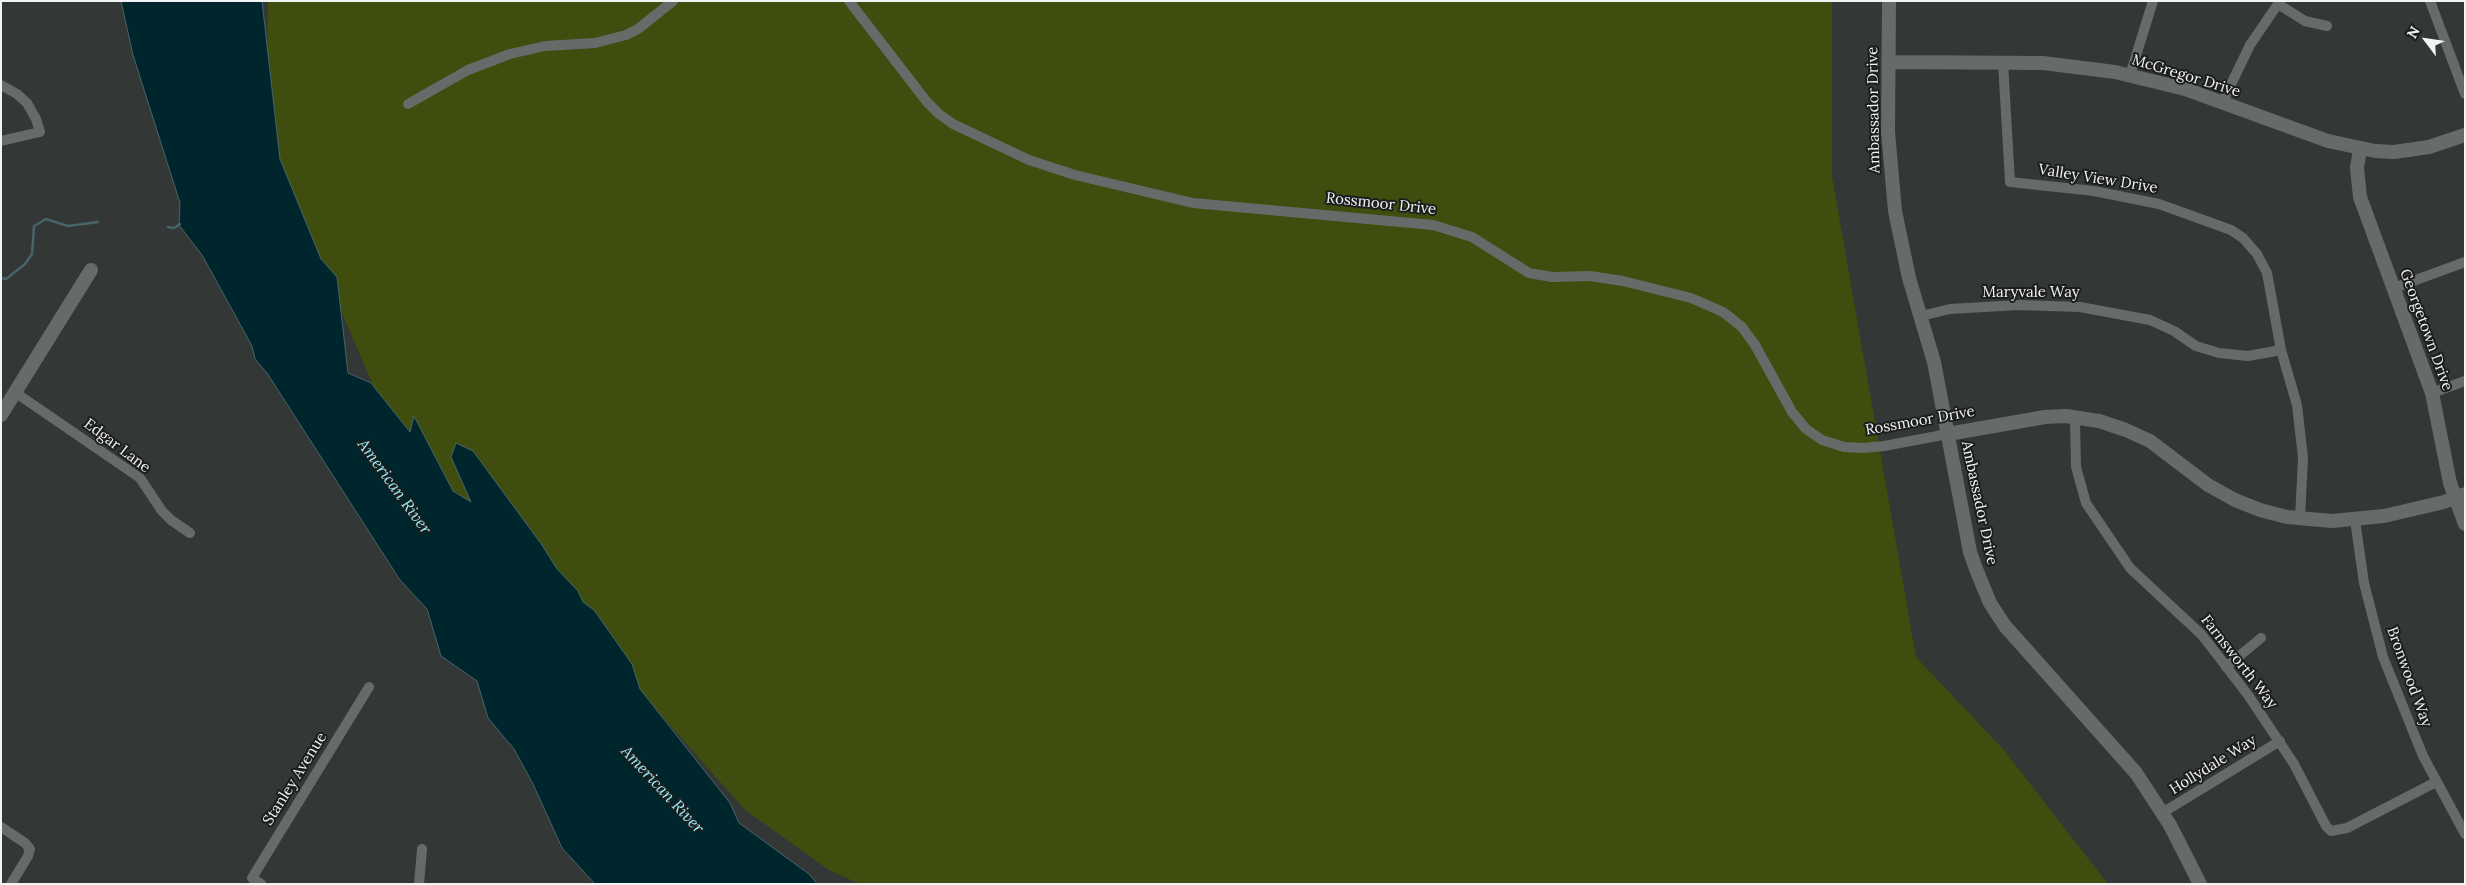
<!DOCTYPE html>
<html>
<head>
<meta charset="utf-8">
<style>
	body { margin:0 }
	#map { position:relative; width:2466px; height:885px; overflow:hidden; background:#333735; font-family:Lora,serif }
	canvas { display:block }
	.frame { position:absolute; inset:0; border:2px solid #f2f4f3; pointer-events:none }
	.north { position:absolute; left:2401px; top:15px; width:50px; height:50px; -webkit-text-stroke:4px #1c1e1d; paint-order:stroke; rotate:301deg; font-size:14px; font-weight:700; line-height:20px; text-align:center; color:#f2f4f3 }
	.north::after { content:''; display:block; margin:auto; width:18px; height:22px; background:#f2f4f3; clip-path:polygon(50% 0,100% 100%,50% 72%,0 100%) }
</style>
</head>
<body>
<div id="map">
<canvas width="2466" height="885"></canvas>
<div class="frame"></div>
<div class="north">N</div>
</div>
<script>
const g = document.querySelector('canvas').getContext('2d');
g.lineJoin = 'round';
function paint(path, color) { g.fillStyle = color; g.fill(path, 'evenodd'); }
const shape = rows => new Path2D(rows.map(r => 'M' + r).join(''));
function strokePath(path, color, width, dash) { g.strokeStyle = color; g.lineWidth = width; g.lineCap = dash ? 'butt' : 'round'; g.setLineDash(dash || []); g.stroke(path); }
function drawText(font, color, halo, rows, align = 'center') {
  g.font = font + ' Lora,serif'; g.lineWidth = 4; g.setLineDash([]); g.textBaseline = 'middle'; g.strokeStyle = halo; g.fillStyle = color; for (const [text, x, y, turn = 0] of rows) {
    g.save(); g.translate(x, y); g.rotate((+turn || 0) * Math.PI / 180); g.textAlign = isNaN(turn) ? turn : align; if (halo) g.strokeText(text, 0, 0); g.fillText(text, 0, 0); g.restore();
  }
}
paint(shape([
	[268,1,1832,1,1832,176,1916,657,2003,749,2108,884,860,884,829,870,745,810,614,662,484,545,383,409,284,177,266,94]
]), '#3f4d0f');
const water = shape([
	[121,1,262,1,280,159,321,259,337,277,348,373,371,383,410,432,414,416,453,491,471,502,451,457,456,443,473,451,542,545,557,569,578,591,583,602,594,610,632,664,640,689,730,803,739,823,809,874,817,884,595,884,562,848,533,784,514,749,488,718,477,681,441,656,427,609,400,580,267,373,255,359,252,346,202,255,179,225,180,203,133,55,121,1]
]);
paint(water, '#00262d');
strokePath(water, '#496468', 1);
strokePath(shape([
	[168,227,174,228,180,224],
	[1,278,6,279,25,264,32,254,34,226,46,219,68,226,98,222]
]), '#496468', 2.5);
strokePath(shape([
	[849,1,927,102,939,114,953,124,1029,160,1075,175,1193,203,1433,225,1472,237,1529,273,1552,277,1590,276,1623,281,1691,298,1723,312,1742,327,1755,345,1792,412,1806,429,1822,440,1844,447,1863,448,1884,446,1948,434],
	[2430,1,2465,94],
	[2278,4,2305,21,2327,26],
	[2003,62,2010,182,2094,191,2159,204,2231,230,2243,238,2257,254,2267,273,2281,350,2297,405,2303,458,2300,518],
	[2130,75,2153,1],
	[1,85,17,94,27,103,36,119,40,132,1,141],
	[2222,103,2250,45,2280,1],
	[408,104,468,70,510,54,545,46,595,43,626,35,638,29,673,1],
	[2394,288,2465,262],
	[1921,316,1950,309,2019,305,2080,307,2150,320,2174,331,2196,346,2219,353,2248,356,2281,350],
	[16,393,140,478,162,511,171,520,190,533],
	[2432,393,2465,381],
	[2075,418,2076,467,2086,503,2130,568,2202,635,2248,695,2294,764,2326,826,2331,831,2347,828,2436,782],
	[2355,520,2364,583,2383,657,2423,756,2465,834],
	[2226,667,2261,638],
	[2162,813,2280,741],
	[1,827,25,843,30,849,28,856,11,884],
	[261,884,252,878,369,687],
	[419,884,422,849]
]), '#666b69', 10);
strokePath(shape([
	[1889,1,1888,132,1895,211,1909,278,1934,362,1970,552,1976,569,1990,603,2005,626,2136,773,2170,825,2200,884],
	[1889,62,2043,63,2115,72,2185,89,2328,141,2375,151,2394,152,2429,147,2465,135],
	[2360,149,2357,168,2360,197,2432,393,2450,483,2465,524],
	[1,415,91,270],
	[1948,434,2045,417,2066,416,2099,421,2126,430,2150,441,2208,485,2235,500,2260,510,2287,517,2332,521,2384,516,2444,502,2465,494]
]), '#666b69', 14);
drawText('15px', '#f2f4f3', '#1c1e1d', [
	["McGregor Drive",2186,76,17],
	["Ambassador Drive",1874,110,-91],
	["Valley View Drive",2098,179,9],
	["Rossmoor Drive",1381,204,6],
	["Maryvale Way",2031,293],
	["Georgetown Drive",2426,330,70],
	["Rossmoor Drive",1920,421,-10],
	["Edgar Lane",117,446,37],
	["Ambassador Drive",1979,503,78],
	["Farnsworth Way",2239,662,52],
	["Bronwood Way",2409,677,70],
	["Hollydale Way",2213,765,-32],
	["Stanley Avenue",295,779,-58]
]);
drawText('italic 16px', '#98edfd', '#1c1e1d', [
	["American River",394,487,54],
	["American River",662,790,47]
]);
</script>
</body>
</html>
